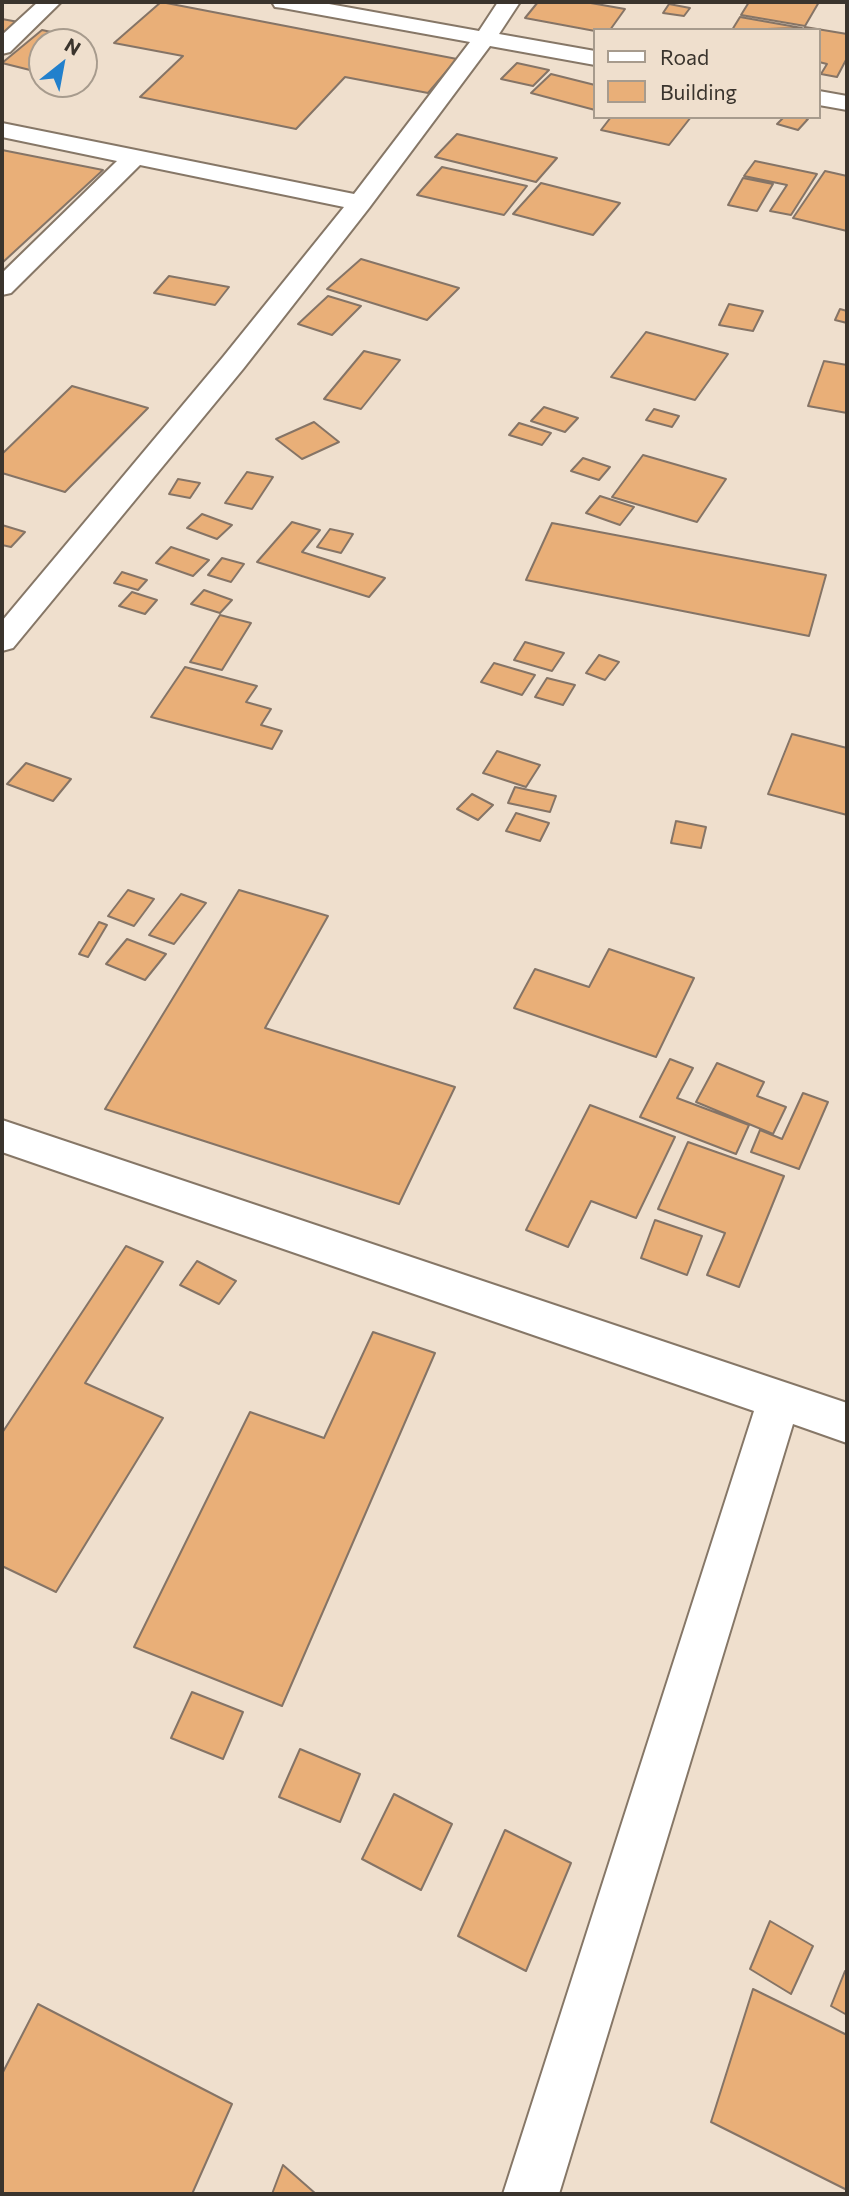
<!DOCTYPE html>
<html>
<head>
<meta charset="utf-8">
<style>
	body { margin:0 }
	#map { position:relative; width:849px; height:2196px; overflow:hidden; background:#efdfcd; font-family:Commissioner,sans-serif }
	canvas { display:block }
	.frame { position:absolute; inset:0; border:4px solid #3a342d; pointer-events:none }
	.legend { position:absolute; left:593px; top:28px; width:228px; height:91px; box-sizing:border-box; background:#efdfcd; border:2px solid #a79b8d; margin:0; padding:9px 12px; list-style:none; font-size:21px; color:#3a342d }
	.legend li { display:flex; align-items:center; gap:14px; height:35px }
	.legend b { width:35px; border:2px solid #a79b8d }
	.north { position:absolute; left:28px; top:28px; width:70px; height:70px; box-sizing:border-box; background:#efdfcd; border:2px solid #a79b8d; border-radius:50%; rotate:31deg; font-size:19px; font-weight:700; line-height:28px; text-align:center; color:#3a342d }
	.north::after { content:''; display:block; margin:auto; width:24px; height:32px; background:#2280cc; clip-path:polygon(50% 0,100% 100%,50% 72%,0 100%) }
</style>
</head>
<body>
<div id="map">
<canvas width="849" height="2196"></canvas>
<div class="frame"></div>
<ul class="legend">
<li><b style="height:9px;background:#fff"></b>Road</li>
<li><b style="height:19px;background:#e9af78"></b>Building</li>
</ul>
<div class="north">N</div>
</div>
<script>
const g = document.querySelector('canvas').getContext('2d');
g.lineJoin = 'round';
function paint(path, color) { g.fillStyle = color; g.fill(path, 'evenodd'); }
const shape = rows => new Path2D(rows.map(r => 'M' + r).join(''));
function strokePath(path, color, width, dash) { g.strokeStyle = color; g.lineWidth = width; g.lineCap = dash ? 'butt' : 'round'; g.setLineDash(dash || []); g.stroke(path); }
const building = shape([
	[161,2,457,59,428,93,345,77,296,129,140,97,183,56,114,43,161,2],
	[538,2,585,2,625,9,610,30,595,31,525,18,538,2],
	[749,2,819,2,805,26,741,15,749,2],
	[669,4,690,8,684,16,663,13,669,4],
	[740,17,802,28,732,30,740,17],
	[2,19,24,23,2,43,2,19],
	[805,27,847,34,847,58,837,77,821,74,827,64,819,62,819,30,803,30,805,27],
	[42,30,88,40,84,44,42,42,42,73,2,63,42,30],
	[517,63,549,70,533,86,501,79,517,63],
	[551,74,595,85,595,110,531,93,551,74],
	[611,117,691,117,669,145,601,130,611,117],
	[784,117,803,117,808,119,798,130,777,124,784,117],
	[457,134,557,158,536,182,435,157,457,134],
	[2,150,103,170,2,263,2,150],
	[755,161,817,174,791,215,770,211,787,185,744,176,755,161],
	[442,167,527,186,504,215,417,195,442,167],
	[825,171,847,176,847,231,793,218,825,171],
	[743,178,773,184,757,211,728,205,743,178],
	[541,183,620,203,593,235,513,214,541,183],
	[361,259,459,288,427,320,327,289,361,259],
	[169,276,229,287,215,305,154,293,169,276],
	[328,296,361,306,332,335,298,324,328,296],
	[729,304,763,311,753,331,719,325,729,304],
	[840,309,847,311,847,323,835,320,840,309],
	[646,332,728,354,695,400,611,377,646,332],
	[364,351,400,360,361,409,324,399,364,351],
	[824,361,847,365,847,413,808,406,824,361],
	[72,386,148,408,65,492,2,473,2,454,72,386],
	[544,407,578,418,565,432,531,421,544,407],
	[654,409,679,416,672,427,646,420,654,409],
	[314,422,339,442,302,459,276,439,314,422],
	[519,423,551,433,542,445,509,435,519,423],
	[643,455,726,479,697,522,612,497,643,455],
	[583,458,610,467,599,480,571,471,583,458],
	[247,472,273,477,252,509,225,503,247,472],
	[178,479,200,483,190,498,169,494,178,479],
	[600,496,634,507,620,525,586,513,600,496],
	[202,514,232,525,217,539,187,528,202,514],
	[292,522,320,530,302,552,385,578,369,597,257,562,292,522],
	[552,523,826,575,809,636,526,580,552,523],
	[2,525,25,532,11,547,2,545,2,525],
	[330,529,353,534,341,553,317,547,330,529],
	[171,547,209,560,193,576,156,563,171,547],
	[222,558,244,564,231,582,208,575,222,558],
	[122,572,147,580,138,590,114,583,122,572],
	[204,590,232,600,220,613,191,604,204,590],
	[132,592,157,600,145,614,119,606,132,592],
	[220,615,251,623,222,670,190,662,220,615],
	[525,642,564,653,552,671,514,660,525,642],
	[599,655,619,662,605,680,586,673,599,655],
	[494,663,535,675,522,695,481,682,494,663],
	[185,667,257,686,246,702,271,709,261,725,282,731,272,749,151,717,185,667],
	[547,678,575,685,563,705,535,697,547,678],
	[792,734,847,748,847,815,768,794,792,734],
	[497,751,540,765,526,787,483,773,497,751],
	[26,763,71,779,53,801,7,784,26,763],
	[515,787,556,796,550,812,508,803,515,787],
	[472,794,493,805,478,820,457,809,472,794],
	[516,813,549,823,540,841,506,831,516,813],
	[676,821,706,827,701,848,671,843,676,821],
	[128,890,154,899,134,926,108,916,128,890],
	[239,890,328,916,265,1028,455,1087,399,1204,105,1109,239,890],
	[181,894,206,903,174,944,149,935,181,894],
	[99,922,107,925,88,957,79,954,99,922],
	[127,939,166,954,145,980,106,964,127,939],
	[609,949,694,978,656,1057,514,1008,535,969,589,987,609,949],
	[670,1059,693,1068,677,1098,749,1125,736,1154,640,1117,670,1059],
	[717,1063,764,1082,757,1096,786,1107,773,1134,696,1102,717,1063],
	[803,1093,828,1102,799,1169,751,1152,760,1130,782,1139,803,1093],
	[590,1105,675,1137,636,1218,591,1201,568,1247,526,1230,590,1105],
	[688,1142,784,1176,739,1287,707,1275,725,1233,658,1209,688,1142],
	[655,1220,702,1236,687,1275,641,1258,655,1220],
	[126,1246,163,1262,85,1383,163,1418,56,1592,2,1566,2,1433,126,1246],
	[197,1261,236,1281,219,1304,180,1285,197,1261],
	[373,1332,435,1353,282,1706,134,1647,250,1412,324,1438,373,1332],
	[192,1692,243,1712,223,1759,171,1738,192,1692],
	[300,1749,360,1774,340,1822,279,1797,300,1749],
	[394,1794,452,1824,421,1890,362,1859,394,1794],
	[505,1830,571,1863,526,1971,458,1936,505,1830],
	[770,1921,813,1946,791,1994,750,1969,770,1921],
	[845,1971,847,1972,847,2015,831,2006,845,1971],
	[753,1989,847,2035,847,2190,711,2122,753,1989],
	[38,2004,232,2104,192,2194,2,2194,2,2074,38,2004],
	[283,2165,316,2194,272,2194,283,2165]
]);
paint(building, '#e9af78');
strokePath(building, '#857466', 2);
const minor = shape([
	[38,2,61,2,10,52,2,54,2,35,38,2],
	[272,2,318,2,479,31,498,2,520,2,499,34,595,51,595,65,490,46,369,208,243,369,13,648,2,651,2,621,223,357,344,207,140,165,11,293,2,295,2,273,117,161,2,137,2,123,354,194,470,42,283,8,275,7,272,2],
	[819,91,847,96,847,110,819,105,819,91],
	[2,1120,847,1403,847,1443,793,1424,559,2194,503,2194,754,1411,2,1152,2,1120]
]);
strokePath(minor, '#867767', 4);
paint(minor, '#fff');
</script>
</body>
</html>
